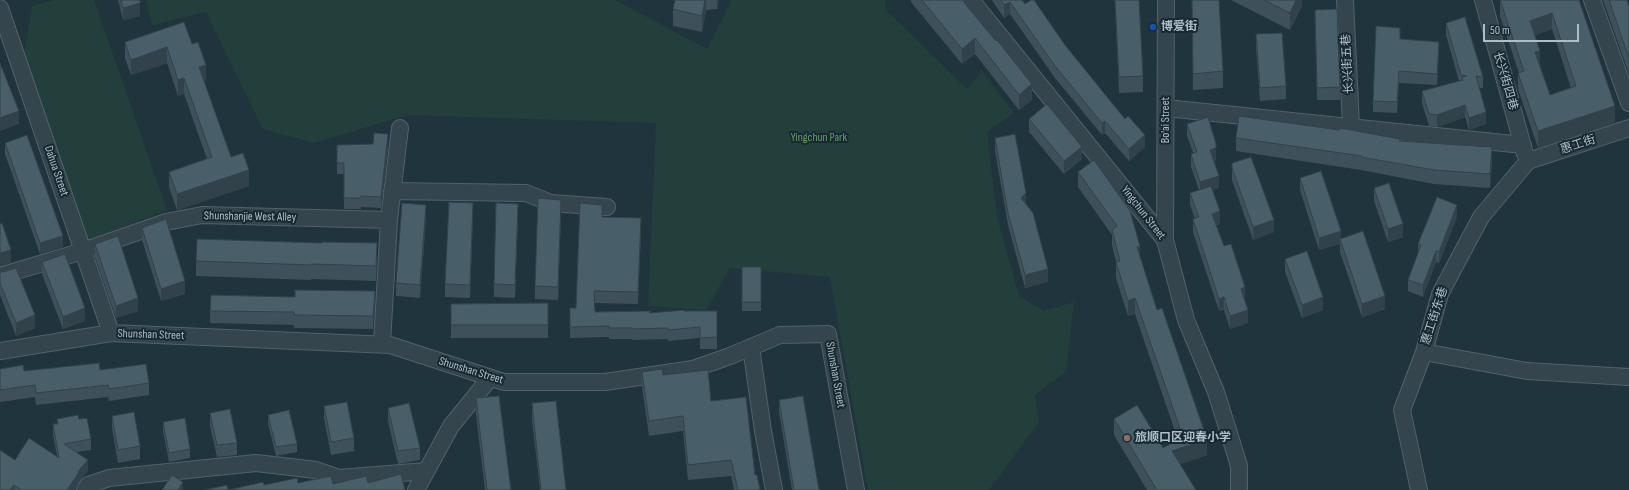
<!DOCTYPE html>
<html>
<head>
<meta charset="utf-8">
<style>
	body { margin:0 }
	#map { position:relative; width:1629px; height:490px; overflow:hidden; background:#20343e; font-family:"Sofia Sans Condensed",sans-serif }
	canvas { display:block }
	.scale { position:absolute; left:1483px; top:24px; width:96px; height:18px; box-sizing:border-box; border:2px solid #afbfc9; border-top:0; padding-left:5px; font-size:12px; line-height:14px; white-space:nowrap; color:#afbfc9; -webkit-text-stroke:3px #192932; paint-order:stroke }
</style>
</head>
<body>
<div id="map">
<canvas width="1629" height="490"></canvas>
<div class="scale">50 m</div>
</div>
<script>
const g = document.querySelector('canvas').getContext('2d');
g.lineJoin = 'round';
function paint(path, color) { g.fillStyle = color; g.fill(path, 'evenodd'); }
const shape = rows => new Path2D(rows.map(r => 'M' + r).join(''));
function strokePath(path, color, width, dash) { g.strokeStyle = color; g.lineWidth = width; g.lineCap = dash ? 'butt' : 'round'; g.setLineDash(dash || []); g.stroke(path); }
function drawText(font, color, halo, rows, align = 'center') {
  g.font = font + ' "Sofia Sans Condensed","Noto Sans SC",sans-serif'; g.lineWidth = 4; g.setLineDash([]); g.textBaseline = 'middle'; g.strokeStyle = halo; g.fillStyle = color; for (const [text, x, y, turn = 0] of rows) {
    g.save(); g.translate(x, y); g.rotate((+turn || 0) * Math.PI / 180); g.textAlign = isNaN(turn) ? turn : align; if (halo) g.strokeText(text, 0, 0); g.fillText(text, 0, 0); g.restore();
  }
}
paint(shape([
	[54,0,94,0,167,210,84,242,24,55,32,6],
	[146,0,615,0,707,49,732,0,885,0,885,9,967,89,982,71,1014,113,987,132,997,217,1019,296,1044,311,1074,302,1066,371,1035,395,1039,422,989,490,868,490,830,277,730,268,706,310,648,306,656,123,407,115,314,143,263,129,206,12,152,25]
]), '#223f3b');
const minor = shape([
	[971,0,1165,240,1186,320,1216,392,1228,430,1239,466,1239,490],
	[1345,0,1351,127],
	[1483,0,1525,154],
	[1592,0,1629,103],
	[0,8,111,333],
	[1166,108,1523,145],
	[1528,161,1629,128],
	[392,191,526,193,551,203,607,207],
	[1165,240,1166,0],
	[0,276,83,251,166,222,202,215,389,220],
	[382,344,389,220,400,128],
	[751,347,763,431,774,490],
	[0,351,111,333,390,345,504,382,605,382,693,369,730,356,780,335,828,334,856,490],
	[1424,352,1527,371,1629,377],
	[85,490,88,485,109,478,256,463,316,470,339,478,426,471],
	[416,490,451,426,490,378],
	[1419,490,1402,410,1424,352,1440,294,1481,217,1528,161]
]);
strokePath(minor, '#52626b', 18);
strokePath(minor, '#34454d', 16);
paint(shape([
	[118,0,140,0,140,16,123,20],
	[675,0,719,0,717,9,706,10,702,32,673,26,673,9],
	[911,0,962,0,996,41,1032,100,1019,110,975,54,962,64,911,2],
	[992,0,1022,0,1145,147,1129,161,1105,133,1102,135,1055,78,1010,14,1004,18],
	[1115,0,1139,0,1143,76,1143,92,1119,93],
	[1192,0,1223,71,1223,88,1193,90],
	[1231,0,1302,0,1302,6,1290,30],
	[1500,0,1579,0,1615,123,1538,148,1518,89,1518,73,1519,73,1500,16],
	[1552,29,1571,88,1550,95,1540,65,1535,35],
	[1603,0,1627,0,1629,7,1629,74],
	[1315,10,1340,87,1340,100,1317,100],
	[1446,23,1483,77,1483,88,1479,88,1486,124,1469,130,1465,117,1437,127,1429,126,1422,103,1422,91,1459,81,1446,35],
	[1256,34,1286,86,1286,99,1260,101,1256,47],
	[1400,39,1439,53,1437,85,1399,83,1397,113,1373,112,1373,101],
	[125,42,192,44,206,80,204,81,231,157,249,186,177,210,169,187,169,172,207,159,184,94,178,96,167,63,131,75,125,58],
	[1029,119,1082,159,1064,174,1029,132],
	[1187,124,1216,161,1214,161,1219,188,1213,190,1220,224,1216,225,1245,300,1248,323,1230,329,1224,310,1219,311,1193,232,1193,219,1195,219,1190,205,1190,193,1199,190,1191,167,1191,154,1193,153,1187,136],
	[995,138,1026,205,1048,282,1025,288,1008,225,995,151],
	[1236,138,1400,141,1492,161,1490,188,1434,184,1361,170,1236,151],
	[5,143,63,247,40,254,5,154],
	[337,145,388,145,381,208,361,207,361,209,344,209,344,174,337,174],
	[1232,168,1274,232,1253,240,1232,180],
	[1078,172,1140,257,1157,310,1207,455,1180,464,1196,490,1147,490,1114,435,1114,419,1163,448,1178,440,1135,314,1128,316,1116,278,1116,262,1112,245,1112,235,1078,187],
	[1300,178,1341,239,1385,309,1362,317,1340,252,1340,244,1319,250,1300,190],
	[1374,188,1403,237,1388,242,1374,201],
	[561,213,558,300,535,299,535,286],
	[473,215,470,298,445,297,445,284],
	[518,217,515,298,494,297,494,284],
	[602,217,641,230,638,304,594,303,595,312,650,313,684,311,717,311,717,349,700,349,700,338,668,341,668,339,632,340,632,339,609,339,609,337,570,338,570,308,576,308],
	[1457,217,1439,263,1436,262,1423,297,1408,291,1408,280,1418,254,1418,244],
	[426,218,420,298,396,296,396,283],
	[142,228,185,294,161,301,142,240],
	[95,244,138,311,116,318,95,257],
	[377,258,376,281,311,279,311,280,196,276,196,261],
	[1285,259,1323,310,1302,318,1285,272],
	[42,262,85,321,63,329,42,274],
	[742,267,761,267,761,311,742,311],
	[0,272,35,328,16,336,0,295],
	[375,304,373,329,294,328,294,325,210,323,210,311],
	[451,304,548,325,548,338,451,338],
	[0,369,24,371,100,370,149,383,149,395,109,401,108,397,36,405,35,397,0,402],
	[642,372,663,375,711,401,755,475,760,490,734,490,731,476,688,480,683,431,649,436,642,387],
	[476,398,511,490,485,490,476,415],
	[779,400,819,490,792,490,779,412],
	[532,403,566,490,540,490,532,420],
	[324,406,354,438,354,451,331,455,324,419],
	[388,408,420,448,420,460,398,464,388,421],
	[210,413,237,443,237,455,217,457,210,426],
	[268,415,297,444,297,452,276,456,268,424],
	[112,416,140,446,140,459,118,463,112,428],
	[57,419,79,419,91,439,91,450,77,452,88,471,80,480,75,490,0,490,15,460,57,456,53,435,53,424,57,424],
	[163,422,190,449,190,458,169,462,163,431]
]), '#3e515a');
paint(shape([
	[705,0,706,0,706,10,702,32,702,16],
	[717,0,719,0,717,9],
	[1296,0,1302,0,1302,6,1290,30,1290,13],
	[1010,2,1010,14,1004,18,1004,5],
	[140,3,140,16,123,20,123,8],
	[1552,13,1552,29,1530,37,1530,21],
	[975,38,975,54,962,64,962,49],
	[1439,42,1439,53,1437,85,1437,74],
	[167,47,167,63,131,75,131,60],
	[1540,51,1540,67,1535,52],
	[206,65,206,80,199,83,199,67],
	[184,78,184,94,178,96,178,80],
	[1032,84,1032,100,1019,110,1019,95],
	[1465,105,1465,117,1437,127,1437,115],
	[1615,106,1615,123,1538,148,1538,131],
	[19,111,19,124,0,131,0,118],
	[1486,112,1486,124,1469,130,1469,118],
	[1105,121,1105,133,1102,135,1102,123],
	[388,134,388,145,381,208,381,197],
	[1145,135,1145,147,1129,161,1129,149],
	[1082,147,1082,159,1064,174,1064,161],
	[1492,147,1492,161,1490,188,1490,174],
	[1216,148,1216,161,1210,163,1210,150],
	[249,170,249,186,177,210,177,194],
	[1219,176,1219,188,1200,194,1200,182],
	[1026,193,1026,206,1021,198],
	[561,200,561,213,558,300,558,287],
	[473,203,473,215,470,298,470,285],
	[518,204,518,217,515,298,515,285],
	[426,205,426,218,420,298,420,285],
	[1457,205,1457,217,1439,263,1439,252],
	[1220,211,1220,224,1212,226,1212,214],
	[641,218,641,230,638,304,638,292],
	[1274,220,1274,232,1253,240,1253,227],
	[1403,224,1403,237,1388,242,1388,229],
	[1341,231,1341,241,1340,239,1340,244,1319,250,1319,238],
	[63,236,63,247,40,254,40,243],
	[377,243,377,258,376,281,376,266],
	[1140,246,1140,262,1137,247],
	[11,250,11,263,0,266,0,253],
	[1436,251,1436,262,1423,297,1423,285],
	[1048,269,1048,282,1025,288,1025,275],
	[185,281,185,294,161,301,161,289],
	[1245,287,1245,300,1241,289],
	[375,291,375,304,373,329,373,316],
	[1385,296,1385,309,1362,317,1362,304],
	[1224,297,1224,310,1219,311,1219,299],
	[1323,297,1323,310,1302,318,1302,305],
	[138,298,138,311,116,318,116,306],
	[1135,298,1135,314,1128,316,1128,301],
	[85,308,85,321,63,329,63,317],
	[1248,310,1248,323,1230,329,1230,316],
	[35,315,35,328,16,336,16,323],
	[1207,439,1207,455,1172,466,1172,451],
	[88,460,88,471,80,480,75,490,67,490,80,469],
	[183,482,183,490,178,490],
	[14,485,14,490,10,490]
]), '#32424a');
const building = shape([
	[121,0,140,0,140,3,123,8,121,0],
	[675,0,705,0,702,16,673,9,675,0],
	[922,0,962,0,996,41,997,40,1032,84,1019,95,975,38,962,49,922,0],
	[1001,0,1022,0,1025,4,1031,0,1034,0,1065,45,1125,119,1128,116,1145,135,1129,149,1105,121,1102,123,1055,66,1010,2,1004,5,1001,0],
	[1115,0,1139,0,1143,76,1119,77,1115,0],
	[1192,0,1219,0,1223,71,1193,74,1192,0],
	[1264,0,1296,0,1290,13,1264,0],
	[1500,0,1579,0,1615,106,1538,131,1518,73,1524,71,1500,0],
	[1552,13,1576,86,1550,95,1535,52,1540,51,1530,21,1552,13],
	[1609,0,1627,0,1629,7,1629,58,1609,0],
	[1337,9,1340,87,1317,88,1315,10,1337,9],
	[1465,17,1483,77,1476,76,1486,112,1469,118,1465,105,1437,115,1429,114,1422,91,1463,80,1462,77,1467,76,1461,75,1446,23,1465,17],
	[184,22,192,44,198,42,206,65,199,67,231,157,243,153,249,170,177,194,169,172,212,157,184,78,178,80,167,47,131,60,125,42,184,22],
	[1376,26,1400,28,1400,39,1439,42,1437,74,1399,71,1397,102,1373,101,1376,26],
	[1282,33,1286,86,1260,88,1256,34,1282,33],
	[0,63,19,111,0,118,0,63],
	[1047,104,1082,147,1064,161,1029,119,1047,104],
	[1239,116,1339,130,1340,128,1400,139,1399,141,1492,147,1490,174,1434,170,1361,157,1362,156,1236,138,1239,116],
	[1208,117,1216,144,1216,148,1210,150,1219,176,1200,182,1191,154,1197,152,1187,124,1208,117],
	[374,133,388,134,381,197,361,196,361,198,344,198,344,163,337,163,337,145,373,144,374,133],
	[1015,134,1026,193,1021,198,1033,213,1048,269,1025,275,1008,213,995,138,1015,134],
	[27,135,63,236,40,243,5,143,27,135],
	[1251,157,1274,220,1253,227,1232,168,1232,163,1251,157],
	[1094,160,1130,211,1140,246,1137,247,1157,310,1162,308,1207,439,1172,451,1196,490,1157,490,1114,419,1137,405,1163,448,1183,437,1135,298,1128,301,1116,262,1120,261,1112,230,1117,226,1078,172,1094,160],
	[1321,171,1341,231,1319,238,1300,178,1321,171],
	[1389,183,1403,224,1388,229,1374,188,1389,183],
	[1211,186,1220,211,1212,214,1224,246,1231,244,1245,287,1241,289,1248,310,1230,316,1224,297,1219,299,1193,219,1199,217,1190,193,1211,186],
	[1437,197,1457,205,1439,252,1436,251,1423,285,1408,280,1421,245,1418,244,1437,197],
	[538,198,561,200,558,287,535,286,538,198],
	[449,202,473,203,470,285,445,284,449,202],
	[402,203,426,205,420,285,396,283,402,203],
	[496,203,518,204,515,285,494,284,496,203],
	[580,203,602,205,602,217,641,218,638,292,594,291,595,312,650,311,650,313,684,310,684,311,717,311,717,337,700,338,700,327,668,330,668,328,632,329,632,328,609,328,609,326,570,327,570,308,576,308,580,203],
	[166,219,185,281,161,289,142,228,166,219],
	[2,223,11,250,0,253,0,224,2,223],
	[1363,231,1385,296,1362,304,1340,239,1363,231],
	[118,236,138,298,116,306,95,244,118,236],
	[197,239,322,243,322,242,377,243,376,266,311,264,311,265,196,261,197,239],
	[1307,251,1323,297,1302,305,1285,259,1307,251],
	[65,254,85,308,63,317,42,262,65,254],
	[742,267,761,267,761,302,742,302,742,267],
	[16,268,35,315,16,323,0,283,0,272,3,272,16,268],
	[295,290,375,291,373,316,294,315,294,312,210,311,211,295,295,297,295,290],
	[548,303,548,325,451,325,451,304,548,303],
	[99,363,100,370,146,364,149,383,109,389,108,385,36,393,35,385,0,390,0,369,23,365,24,371,99,363],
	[662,369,663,375,708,370,711,401,746,397,755,475,757,475,760,490,738,490,731,460,688,465,683,416,649,421,642,372,662,369],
	[499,396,511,490,487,490,476,398,499,396],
	[803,396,819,490,794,490,779,400,803,396],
	[556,401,566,490,541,490,532,403,556,401],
	[347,402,354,438,331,442,324,406,347,402],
	[409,403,420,448,398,451,388,408,409,403],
	[230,409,237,443,217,445,210,413,230,409],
	[289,410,297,444,276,447,268,415,289,410],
	[134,412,140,446,118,450,112,416,134,412],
	[78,415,79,419,87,418,91,439,64,444,88,460,80,469,76,477,67,490,21,490,14,485,10,490,0,490,0,450,15,460,29,438,59,458,53,424,58,424,57,419,78,415],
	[185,418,190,449,169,453,163,422,185,418],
	[401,474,405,490,204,490,227,485,228,490,263,482,264,485,297,478,298,483,331,476,333,484,366,476,368,483,401,474],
	[172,475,183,482,178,490,162,490,172,475]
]);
paint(building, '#485e69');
strokePath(building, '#32424a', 1);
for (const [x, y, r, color] of [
	[1153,27,4,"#1a4fb4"],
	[1127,438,4,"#8d6e63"]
]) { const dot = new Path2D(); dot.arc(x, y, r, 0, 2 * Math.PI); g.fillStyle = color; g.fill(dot); strokePath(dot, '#192932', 1.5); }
drawText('bold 12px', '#afbfc9', '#192932', [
	["博爱街",1161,27],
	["旅顺口区迎春小学",1135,438]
], 'left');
drawText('12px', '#afbfc9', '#192932', [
	["长兴街五巷",1348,64,-93],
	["长兴街四巷",1505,81,74],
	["Bo'ai Street",1166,120,-90],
	["惠工街",1578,145,-18],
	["Dahua Street",56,171,71],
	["Yingchun Street",1143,213,52],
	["Shunshanjie West Alley",250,217,1],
	["惠工街东巷",1435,316,-72],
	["Shunshan Street",151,335,2],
	["Shunshan Street",471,371,17],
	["Shunshan Street",835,375,80]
]);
drawText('12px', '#649d64', '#192932', [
	["Yingchun Park",819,138]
]);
</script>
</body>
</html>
